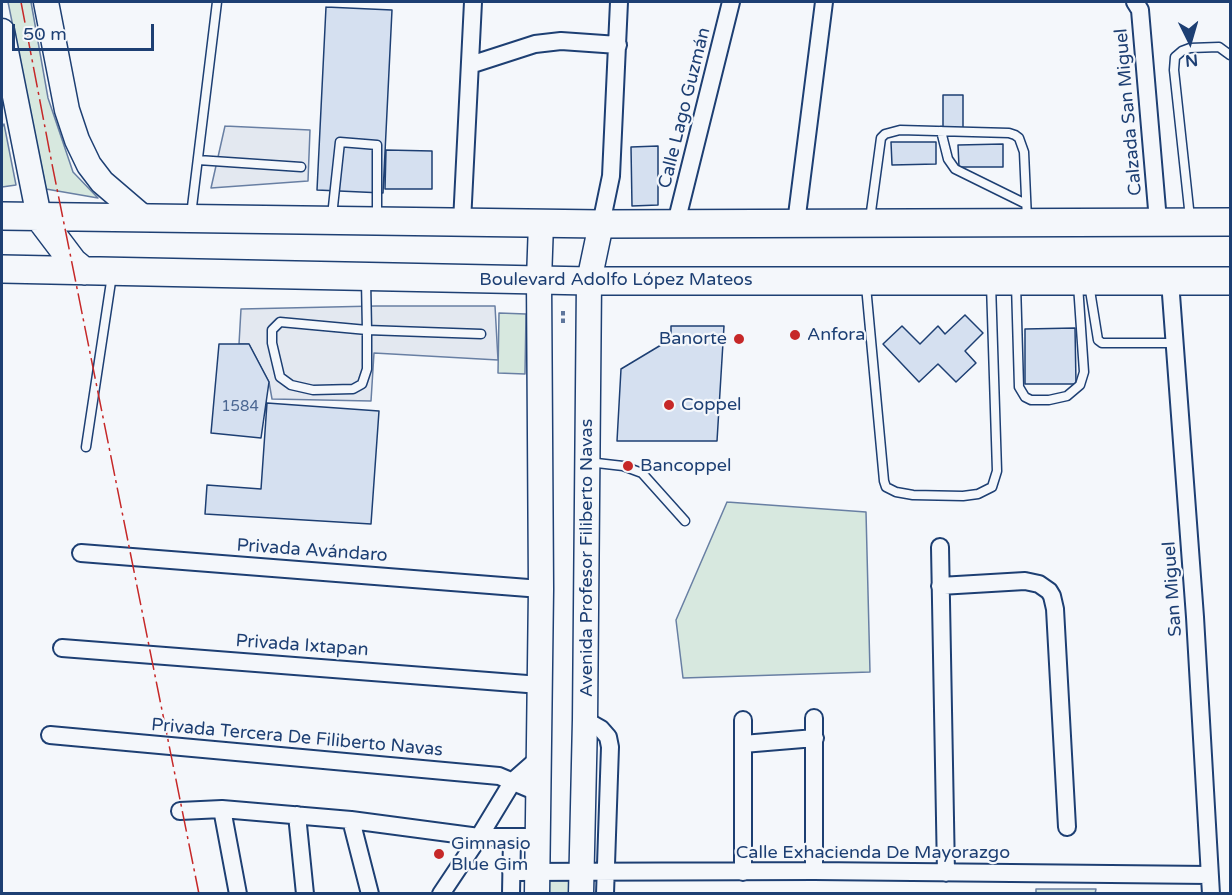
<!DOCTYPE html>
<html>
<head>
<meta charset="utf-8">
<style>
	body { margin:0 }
	#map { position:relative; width:1232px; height:895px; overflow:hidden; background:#f4f7fb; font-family:"Varela Round",sans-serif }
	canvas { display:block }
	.frame { position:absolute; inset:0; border:3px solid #1d3f73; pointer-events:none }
	.north { position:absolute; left:1160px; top:12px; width:60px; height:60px; -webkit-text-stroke:4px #f4f7fb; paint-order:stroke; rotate:175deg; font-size:16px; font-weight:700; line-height:24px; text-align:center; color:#1d3f73 }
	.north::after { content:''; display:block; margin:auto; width:21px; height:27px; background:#1d3f73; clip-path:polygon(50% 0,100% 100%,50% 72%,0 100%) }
	.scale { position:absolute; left:12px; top:24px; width:142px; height:27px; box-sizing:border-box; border:3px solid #1d3f73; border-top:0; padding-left:8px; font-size:18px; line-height:21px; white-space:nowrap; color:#1d3f73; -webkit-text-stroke:4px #f4f7fb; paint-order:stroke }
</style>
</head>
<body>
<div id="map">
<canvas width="1232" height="895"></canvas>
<div class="frame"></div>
<div class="north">N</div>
<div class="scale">50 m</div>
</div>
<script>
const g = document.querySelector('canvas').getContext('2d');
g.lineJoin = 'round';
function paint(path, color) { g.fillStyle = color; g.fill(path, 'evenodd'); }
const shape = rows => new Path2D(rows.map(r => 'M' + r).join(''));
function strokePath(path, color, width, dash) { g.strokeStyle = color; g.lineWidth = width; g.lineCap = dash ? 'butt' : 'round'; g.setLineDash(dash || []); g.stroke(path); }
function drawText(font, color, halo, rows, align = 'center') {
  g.font = font + ' "Varela Round",sans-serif'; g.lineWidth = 4.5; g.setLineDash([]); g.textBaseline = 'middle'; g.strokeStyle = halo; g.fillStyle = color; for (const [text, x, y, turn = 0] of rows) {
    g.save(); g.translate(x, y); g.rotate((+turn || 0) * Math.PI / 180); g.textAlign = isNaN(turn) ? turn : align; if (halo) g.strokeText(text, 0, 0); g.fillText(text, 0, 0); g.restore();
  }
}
const green = shape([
	[8,2,31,2,48,98,73,172,98,198,46,189,8,2],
	[4,124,16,185,2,187,2,127,4,124],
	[499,313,526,314,525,374,498,373,499,313],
	[727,502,866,512,870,672,683,678,676,620,727,502],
	[557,877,571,881,571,893,542,894,542,882,557,877],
	[1036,889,1096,889,1095,894,1036,893,1036,889]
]);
paint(green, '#d7e8df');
strokePath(green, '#687fa3', 1.5);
const parking = shape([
	[225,126,310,130,308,181,211,188,225,126],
	[376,306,495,306,498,360,374,353,371,401,272,399,269,382,249,344,239,344,241,309,376,306]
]);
paint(parking, '#e3e8f0');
strokePath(parking, '#687fa3', 1.5);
const building = shape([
	[326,7,392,10,383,193,317,190,326,7],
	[943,95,963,95,963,130,943,130,943,95],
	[891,142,936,142,936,164,892,165,891,142],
	[1003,144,1003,167,959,167,958,145,1003,144],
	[658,146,658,205,632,206,631,147,658,146],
	[386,150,432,151,432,189,385,189,386,150],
	[965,315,983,333,965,351,976,363,956,382,938,364,919,382,883,344,902,326,920,344,938,326,945,334,965,315],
	[671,326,724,326,717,441,617,441,621,369,671,339,671,326],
	[1075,328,1076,384,1025,384,1025,329,1075,328],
	[219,344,249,344,269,382,261,438,211,433,219,344],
	[267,403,379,411,371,524,205,514,207,485,261,489,267,403]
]);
paint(building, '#d5e0f0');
strokePath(building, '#1d3f73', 1.5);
const lane = shape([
	[941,131,948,159,955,169,1026,204],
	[198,160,301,167],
	[191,215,217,2],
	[332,216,340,142,377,145,377,218],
	[1190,218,1174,70,1175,57,1182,51,1190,48,1219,47,1230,55],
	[870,219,881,138,885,134,900,130,1009,133,1015,135,1019,138,1024,152,1027,219],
	[366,281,367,330,367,369,362,384,353,389,313,390,291,385,280,377,272,343,272,330,280,322,367,330,481,334],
	[1016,284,1019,387,1025,397,1031,400,1049,400,1067,396,1080,385,1084,372,1078,285],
	[1089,284,1098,340,1102,343,1174,343],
	[866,286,884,481,886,487,896,492,913,495,963,496,978,494,992,487,997,471,991,284],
	[86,447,112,275],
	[588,462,623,466,642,473,685,521]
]);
const street = shape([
	[1135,2,1140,10,1158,221],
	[470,65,535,44,561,41,618,45],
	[462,222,473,2],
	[676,223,731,2],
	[796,223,824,2],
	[601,224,611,176,619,2],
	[1170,281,1195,617,1211,894],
	[940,547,946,873],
	[81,553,541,589],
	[940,586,1025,581,1039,584,1049,591,1052,596,1055,609,1067,827],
	[62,648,540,685],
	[585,720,601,729,608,737,610,747,605,894],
	[743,720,743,872],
	[50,735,499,776,537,792],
	[743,744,815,738],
	[222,809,238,894],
	[180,811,222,809,351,820,479,837,538,837],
	[297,815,305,894],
	[351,820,370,894],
	[814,871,814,718],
	[511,872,814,871,1209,875],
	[441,894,479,837,513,781,538,759],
	[511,894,512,837]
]);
const secondary = shape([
	[46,2,67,110,77,140,89,165,102,182,144,218],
	[2,31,39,217],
	[537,894,541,589,539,280,541,223],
	[581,894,585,720,589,281,601,224]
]);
const primary = shape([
	[2,216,601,224,1230,222],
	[39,217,73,262,84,271],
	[2,269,589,281,1230,281]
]);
strokePath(lane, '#1d3f73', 11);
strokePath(street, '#1d3f73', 20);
strokePath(secondary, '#1d3f73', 27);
strokePath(primary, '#1d3f73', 30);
strokePath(shape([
	[563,323,563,309]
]), '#5e769c', 4, [4.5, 3]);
strokePath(lane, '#f4f7fb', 8);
strokePath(street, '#f4f7fb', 16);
strokePath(secondary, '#f4f7fb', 24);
strokePath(primary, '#f4f7fb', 27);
strokePath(shape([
	[21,2,52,164,199,894]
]), '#c62828', 1.5, [21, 4.5, 3, 4.5]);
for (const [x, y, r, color] of [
	[795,335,6,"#c62828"],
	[739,339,6,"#c62828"],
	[669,405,6,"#c62828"],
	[628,466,6,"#c62828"],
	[439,854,6,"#c62828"]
]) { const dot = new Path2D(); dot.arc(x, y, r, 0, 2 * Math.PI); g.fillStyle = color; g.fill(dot); strokePath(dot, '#f4f7fb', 2); }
drawText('15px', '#4b6792', null, [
	["1584",240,407]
]);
drawText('18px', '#1d3f73', '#f4f7fb', [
	["Calle Lago Guzmán",685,108,-76],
	["Calzada San Miguel",1129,112,-95],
	["Boulevard Adolfo López Mateos",616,280],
	["Privada Avándaro",312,551,4],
	["Avenida Profesor Filiberto Navas",587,558,-90],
	["San Miguel",1173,589,-94],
	["Privada Ixtapan",302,646,4],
	["Privada Tercera De Filiberto Navas",297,738,5],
	["Calle Exhacienda De Mayorazgo",873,853]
]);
drawText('18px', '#1d3f73', '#f4f7fb', [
	["Anfora",807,335],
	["Banorte",727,339,"right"],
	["Coppel",681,405],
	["Bancoppel",640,466],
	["Gimnasio",451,844],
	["Blue Gim",451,865]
], 'left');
</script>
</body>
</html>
